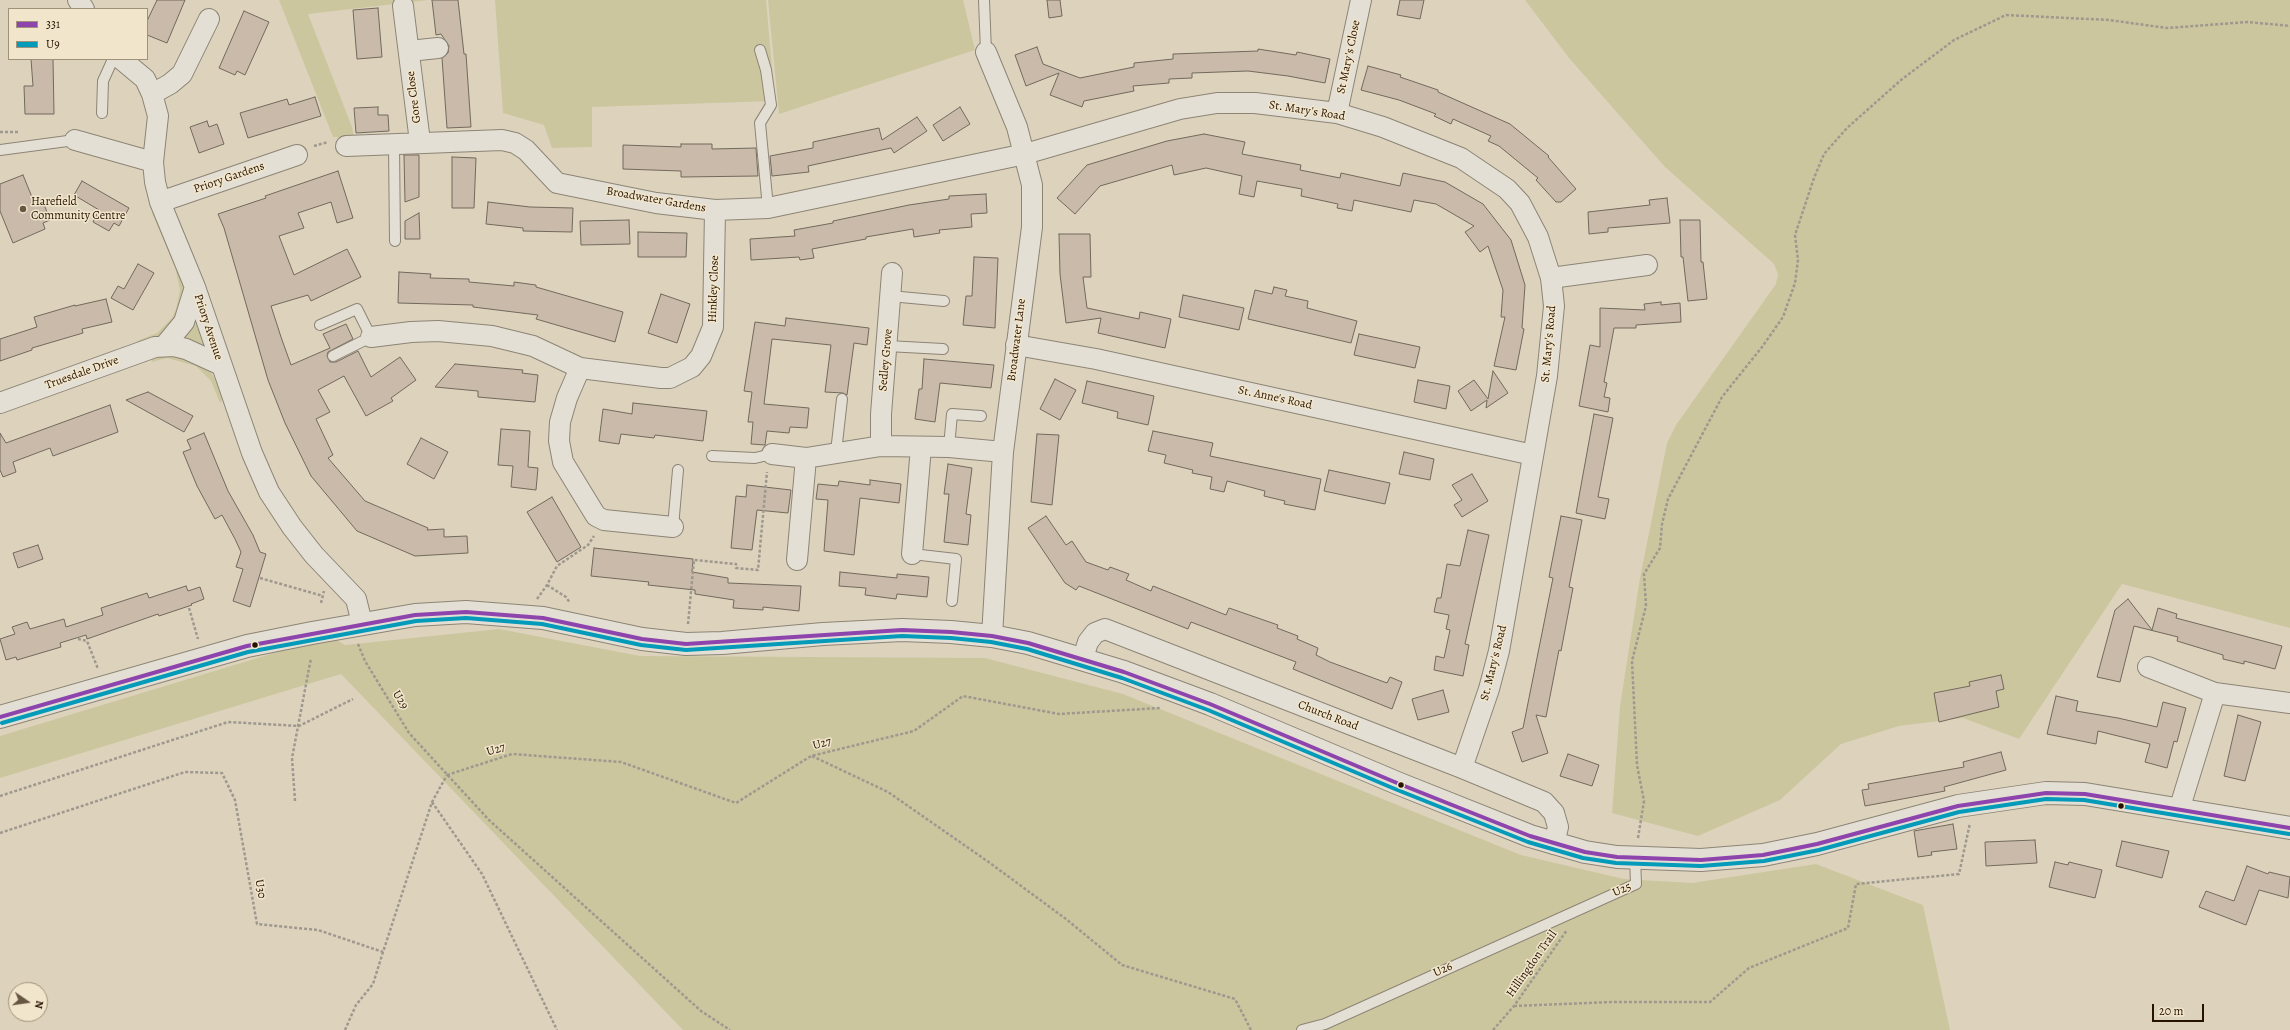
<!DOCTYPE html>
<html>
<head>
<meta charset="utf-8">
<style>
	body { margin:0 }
	#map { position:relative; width:2290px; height:1030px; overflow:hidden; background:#ddd3bd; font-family:Alegreya,serif }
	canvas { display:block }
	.legend { position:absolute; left:8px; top:8px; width:140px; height:52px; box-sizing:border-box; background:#f1e6cc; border:1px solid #a0917a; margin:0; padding:5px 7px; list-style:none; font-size:12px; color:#271200 }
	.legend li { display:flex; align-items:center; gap:8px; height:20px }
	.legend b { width:20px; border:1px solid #a0917a }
	.north { position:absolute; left:8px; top:982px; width:40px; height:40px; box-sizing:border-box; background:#f1e6cc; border:1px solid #a0917a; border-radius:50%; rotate:103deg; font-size:11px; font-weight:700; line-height:16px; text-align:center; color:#271200 }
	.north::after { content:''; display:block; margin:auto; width:14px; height:18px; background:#675642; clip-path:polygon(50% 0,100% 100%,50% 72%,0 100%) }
	.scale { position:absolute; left:2152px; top:1004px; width:52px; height:18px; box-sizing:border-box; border:2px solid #271200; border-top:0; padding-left:5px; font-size:12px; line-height:14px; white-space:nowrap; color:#271200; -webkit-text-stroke:3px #f1e6cc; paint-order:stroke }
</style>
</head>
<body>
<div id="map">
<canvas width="2290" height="1030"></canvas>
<ul class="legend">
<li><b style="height:5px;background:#8e44ad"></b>331</li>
<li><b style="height:5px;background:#049ab9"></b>U9</li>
</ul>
<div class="north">N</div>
<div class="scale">20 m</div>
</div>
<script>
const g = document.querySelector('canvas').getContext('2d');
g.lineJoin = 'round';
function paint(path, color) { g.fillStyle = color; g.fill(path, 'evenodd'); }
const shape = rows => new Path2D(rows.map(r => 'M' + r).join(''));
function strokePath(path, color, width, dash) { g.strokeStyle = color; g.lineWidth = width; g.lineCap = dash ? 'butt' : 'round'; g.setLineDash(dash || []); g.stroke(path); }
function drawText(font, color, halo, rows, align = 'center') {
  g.font = font + ' Alegreya,serif'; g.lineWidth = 3; g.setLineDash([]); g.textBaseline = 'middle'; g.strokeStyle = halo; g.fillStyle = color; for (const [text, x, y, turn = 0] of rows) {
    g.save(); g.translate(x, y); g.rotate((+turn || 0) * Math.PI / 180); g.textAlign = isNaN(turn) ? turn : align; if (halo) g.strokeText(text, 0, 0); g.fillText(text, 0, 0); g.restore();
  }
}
paint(shape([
	[279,0,429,0,308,14,352,127,354,137,333,137],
	[495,0,766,0,775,101,592,107,592,147,552,148,544,125,503,113],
	[768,0,963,0,975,50,779,114],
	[1525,0,2290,0,2290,628,2122,584,2019,739,1963,718,1899,726,1841,744,1780,800,1698,836,1612,813,1620,706,1640,578,1667,443,1676,425,1776,284,1778,274,1774,264,1665,167,1569,58],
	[152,213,158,213,185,288,183,306,163,335,141,345,137,341,157,333,172,318,176,309,180,290,175,267],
	[197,316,207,347,204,349,181,339],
	[167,352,207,367,218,383,224,398,220,403,211,381,196,366,167,358,152,362,150,356],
	[499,629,640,656,985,658,1123,694,1521,855,1624,879,1692,883,1816,864,1923,905,1950,1030,683,1030,341,674,0,778,0,736,330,636,345,645]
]), '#ccc69f');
const building = shape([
	[157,0,185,0,167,43,147,35,147,21,157,0],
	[432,0,458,0,464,54,466,54,471,127,447,128,442,58,448,53,449,46,441,34,436,35,432,0],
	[1047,0,1060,0,1062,16,1049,18,1047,0],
	[1400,0,1424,0,1420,19,1397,15,1400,0],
	[378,8,382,57,357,59,353,10,378,8],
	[244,11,269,22,245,75,237,71,235,75,219,68,244,11],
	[1037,47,1043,64,1080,78,1134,67,1134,63,1173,59,1173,54,1258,51,1258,49,1296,55,1297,52,1330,59,1325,83,1288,76,1248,71,1192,73,1192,78,1169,79,1169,83,1133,86,1134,91,1084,101,1082,107,1050,95,1059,73,1026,86,1015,55,1037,47],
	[31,59,53,59,54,114,25,114,24,86,33,86,31,59],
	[1368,66,1401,75,1400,77,1438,90,1438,92,1510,124,1549,156,1548,157,1576,189,1561,202,1556,202,1536,180,1538,178,1499,146,1488,141,1491,136,1453,119,1451,124,1434,116,1436,114,1399,100,1361,90,1368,66],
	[315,97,321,116,248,138,240,113,287,99,289,105,315,97],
	[378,107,378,115,388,115,389,131,356,133,354,108,378,107],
	[960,107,970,124,943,141,933,125,960,107],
	[917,117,927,131,894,153,891,148,808,166,809,172,772,176,770,156,813,148,813,142,879,128,882,140,917,117],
	[207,121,209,127,217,124,224,144,199,153,190,127,207,121],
	[1204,134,1245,142,1242,154,1301,165,1300,170,1340,178,1341,173,1400,186,1403,173,1445,182,1483,204,1511,240,1525,285,1522,328,1524,329,1516,370,1494,366,1505,317,1501,317,1503,290,1488,246,1480,252,1465,232,1474,226,1436,204,1414,200,1411,212,1354,200,1352,211,1337,208,1338,204,1301,196,1302,189,1257,181,1254,197,1239,194,1242,176,1206,168,1174,175,1172,165,1100,186,1075,214,1057,198,1087,165,1167,141,1204,134],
	[681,144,712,144,712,149,756,148,758,176,681,177,681,171,623,169,623,145,681,147,681,144],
	[404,155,419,155,419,197,405,202,404,155],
	[452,157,476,158,474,208,452,208,452,157],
	[338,171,353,218,337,223,331,202,298,213,304,228,279,236,294,275,347,249,361,277,311,301,308,295,271,306,281,337,291,365,330,348,323,334,346,324,353,339,328,352,327,356,330,362,336,362,358,351,371,377,400,357,416,380,391,398,393,401,366,416,344,376,318,390,330,412,316,419,333,455,328,458,365,501,428,528,427,530,444,529,444,537,467,536,468,553,415,556,357,531,311,476,285,423,268,380,224,228,218,214,266,198,265,196,338,171],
	[23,175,34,202,42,199,50,220,43,223,45,229,13,243,0,211,0,184,23,175],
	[82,181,129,208,119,226,114,223,109,231,93,222,99,210,74,195,82,181],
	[986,194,987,213,971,214,972,227,939,230,940,233,914,237,913,229,866,237,866,239,812,249,814,258,800,260,799,257,751,260,750,239,795,236,794,230,833,223,833,221,909,205,949,199,949,196,986,194],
	[1667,198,1670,223,1608,228,1608,232,1589,234,1588,212,1650,205,1649,200,1667,198],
	[488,202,530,207,573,208,572,232,523,231,523,228,486,224,488,202],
	[419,213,420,239,405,239,405,221,419,213],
	[629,220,630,244,581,245,580,221,629,220],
	[1680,220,1700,220,1701,262,1703,262,1707,299,1688,301,1683,257,1681,257,1680,220],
	[638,232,687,233,686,257,638,257,638,232],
	[1059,234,1090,234,1091,277,1083,277,1087,308,1139,319,1140,312,1171,319,1165,348,1098,333,1101,318,1066,323,1060,274,1059,234],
	[974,257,998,258,995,328,963,325,966,296,972,296,974,257],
	[138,264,154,273,133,310,111,298,118,286,124,289,138,264],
	[399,272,431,274,430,278,469,279,469,282,514,286,514,282,536,285,536,287,623,312,615,342,536,319,538,315,473,307,473,305,398,303,399,272],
	[1274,287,1287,290,1285,296,1308,301,1307,308,1357,321,1351,343,1248,319,1255,290,1272,294,1274,287],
	[661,294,690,304,677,343,648,333,661,294],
	[1183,295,1244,308,1239,330,1179,317,1183,295],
	[106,299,112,322,82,329,83,333,32,348,32,350,0,361,0,339,37,327,34,317,75,305,75,306,106,299],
	[1661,302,1661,305,1680,303,1681,322,1636,325,1636,328,1614,328,1604,382,1607,383,1604,397,1610,398,1608,412,1579,406,1590,345,1600,347,1600,308,1645,310,1644,304,1661,302],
	[786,318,869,328,867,345,854,343,847,395,843,393,825,392,831,345,772,339,764,404,809,408,807,428,790,427,789,433,767,431,765,445,751,444,753,422,748,422,752,392,744,391,755,322,785,326,786,318],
	[1359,334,1420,347,1415,368,1354,355,1359,334],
	[924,359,994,365,991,388,940,383,935,422,915,419,919,389,922,389,924,359],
	[455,364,523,370,522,373,538,375,535,402,478,397,478,391,435,387,455,364],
	[1493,371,1508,393,1486,408,1487,400,1471,411,1458,391,1474,380,1488,399,1493,371],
	[1055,379,1076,390,1060,420,1040,409,1055,379],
	[1418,380,1450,386,1446,409,1414,402,1418,380],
	[1087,381,1154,396,1148,425,1117,418,1118,412,1082,403,1087,381],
	[148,392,193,416,184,432,126,400,148,392],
	[633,403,707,411,703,441,655,435,654,438,621,434,619,444,599,441,603,409,632,414,633,403],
	[110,405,118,432,53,456,50,448,13,462,16,472,3,477,0,470,0,433,6,443,110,405],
	[1594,414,1613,418,1598,497,1609,499,1605,519,1576,513,1594,414],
	[501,429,530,431,528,467,538,468,536,490,511,487,513,466,498,465,501,429],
	[1153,431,1213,443,1210,456,1321,479,1315,510,1284,504,1285,501,1264,496,1265,491,1227,481,1224,492,1210,489,1212,477,1192,473,1193,470,1164,463,1166,455,1148,451,1153,431],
	[204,433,228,491,253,535,260,552,266,554,250,607,233,601,243,569,236,567,241,552,235,539,222,515,215,519,197,486,183,452,191,449,187,440,204,433],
	[1037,434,1059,435,1052,505,1031,502,1037,434],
	[421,438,448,452,434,479,407,464,421,438],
	[1404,452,1434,459,1430,480,1399,474,1404,452],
	[948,464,972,468,966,514,971,515,968,545,944,542,949,494,944,494,948,464],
	[1329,470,1390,483,1385,504,1324,491,1329,470],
	[1472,474,1488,501,1462,517,1454,505,1462,500,1452,485,1472,474],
	[870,480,901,484,899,503,860,498,854,555,824,551,828,500,816,499,818,484,838,486,839,481,870,485,870,480],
	[747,485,791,490,788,513,757,510,752,550,731,548,736,496,746,497,747,485],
	[552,497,581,547,557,562,527,512,552,497],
	[1046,516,1066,545,1072,541,1086,562,1108,570,1110,567,1129,574,1126,580,1151,591,1153,586,1226,615,1229,608,1278,625,1277,628,1298,636,1297,639,1318,648,1316,655,1330,662,1387,683,1390,677,1402,682,1392,709,1293,669,1296,662,1191,622,1188,629,1079,586,1076,590,1065,583,1028,528,1046,516],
	[1561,516,1582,520,1569,587,1573,588,1561,651,1559,650,1546,717,1536,715,1548,753,1522,762,1512,732,1523,728,1553,578,1549,577,1561,516],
	[1468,530,1489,535,1465,644,1469,645,1463,676,1434,670,1436,656,1444,658,1450,630,1446,629,1449,615,1434,612,1437,598,1441,598,1447,564,1460,566,1468,530],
	[38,545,43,559,18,568,13,553,38,545],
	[594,548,693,559,692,572,728,578,728,583,801,586,799,611,763,607,763,610,733,608,734,600,695,594,695,590,648,585,649,582,591,576,594,548],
	[840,572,897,578,897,574,929,577,927,597,897,594,896,599,865,595,866,588,839,586,840,572],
	[186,586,188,591,200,587,204,599,191,604,192,605,159,616,158,614,87,639,86,635,60,643,61,647,17,660,16,657,6,660,0,639,15,634,12,627,27,622,30,629,64,619,66,627,103,615,101,608,147,593,149,598,186,586],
	[2128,599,2152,630,2158,608,2177,614,2176,618,2282,646,2275,669,2244,661,2244,664,2223,659,2223,655,2177,641,2178,637,2134,626,2120,682,2097,677,2115,610,2128,599],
	[2001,675,2004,689,1996,691,1999,707,1939,722,1934,693,1970,686,1969,682,2001,675],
	[1443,690,1449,712,1418,720,1412,699,1443,690],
	[2056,696,2078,701,2076,711,2118,718,2157,727,2163,702,2186,708,2177,742,2174,741,2167,768,2145,762,2150,744,2098,731,2096,744,2047,734,2056,696],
	[2238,715,2261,722,2245,781,2224,776,2238,715],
	[2001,752,2006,770,1944,787,1945,791,1865,806,1862,790,1869,789,1868,784,1964,767,1963,762,2001,752],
	[1568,754,1599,765,1592,786,1560,776,1568,754],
	[1953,824,1957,849,1931,852,1932,855,1918,857,1914,831,1953,824],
	[2035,840,2037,863,1986,866,1985,842,2035,840],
	[2122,841,2169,851,2162,878,2116,866,2122,841],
	[2055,862,2068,865,2069,862,2102,870,2095,898,2049,887,2055,862],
	[2247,866,2268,874,2269,872,2290,877,2288,898,2259,890,2246,925,2199,907,2206,891,2234,901,2247,866]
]);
paint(building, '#c9baaa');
strokePath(building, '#72695c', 1);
const service = shape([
	[984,0,986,52],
	[760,50,766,70,771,105,760,123,768,208],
	[102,113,103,81,113,59],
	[394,145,395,241],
	[0,150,75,140],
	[890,296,944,301],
	[320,325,357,309,371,337,333,356],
	[887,346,943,349],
	[949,447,952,414,981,416],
	[836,452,842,399],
	[712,456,755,458,772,454],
	[673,527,678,470],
	[912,554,956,559,952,601],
	[1302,1030,1325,1024,1636,884,1635,858]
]);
const minor = shape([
	[78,0,84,9],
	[403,6,420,142],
	[409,51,438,48],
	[986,52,1017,127,1032,185,1032,227,1003,452,992,636],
	[121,59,145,79,152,94,158,116,153,162,155,182,160,202,195,287,252,453,269,492,292,527,314,555,356,599,362,623],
	[152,94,170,84,182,74,209,19],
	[1337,113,1361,0],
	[75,140,153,162],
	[346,146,502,140,515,143,526,150,557,183,656,203,715,210,768,208,1025,154,1180,109,1217,103,1255,103,1337,113,1383,127,1461,158,1507,189,1520,203,1538,237,1551,278,1554,306,1547,376,1499,651,1489,689,1462,768],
	[160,202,297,155],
	[1551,278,1647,265],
	[371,337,411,332,438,331,492,336,533,346,580,368,661,378,670,378,692,367,701,356,713,327,715,210],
	[165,345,184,322,195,287],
	[1016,345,1096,359,1533,455],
	[580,368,567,398,560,422,559,441,563,462,596,516,604,520,673,527],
	[0,403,155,347,174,346,186,349,221,365],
	[881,446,881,414,892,273],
	[772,454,806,458,881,446,949,447,1003,452],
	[912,554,921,447],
	[797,560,806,458],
	[1083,658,1088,642,1095,633,1105,629,1462,768,1544,802,1554,813,1558,827,1554,844],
	[2148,667,2215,693,2290,703],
	[2179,810,2215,693]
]);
const tertiary = shape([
	[0,717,247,646,312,633,415,615,466,612,543,618,642,639,686,644,722,643,823,634,902,630,951,632,992,636,1028,643,1124,672,1210,704,1397,783,1530,836,1585,852,1617,857,1701,860,1763,855,1817,844,1958,806,2046,793,2085,794,2290,828]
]);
strokePath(service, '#8c8475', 12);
strokePath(minor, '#8c8475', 22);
strokePath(tertiary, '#8c8475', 24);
strokePath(shape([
	[0,132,19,132],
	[314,146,328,142],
	[260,578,323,596],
	[547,585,566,597,570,603],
	[537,599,547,585,557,566,588,545,594,536],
	[321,603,324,591],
	[189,608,198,639],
	[688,624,694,560,736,564,736,568,758,570,767,472],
	[78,639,87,641,98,669],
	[358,644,365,661,409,733,489,820,701,1011,730,1030],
	[812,756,888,792,990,863,1066,919,1122,965,1235,999,1251,1030],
	[447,775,512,754,621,762,736,803,811,756,914,731,963,696,1059,714,1160,708],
	[0,796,228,722,299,726,353,699],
	[295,801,292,758,311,658],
	[432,802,482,874,557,1030],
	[0,833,185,772,222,773,235,800,257,924,318,930,383,952,432,802,447,775],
	[1638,838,1644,801,1637,765,1632,661,1646,606,1644,574,1660,548,1662,524,1668,499,1722,397,1762,347,1783,317,1795,283,1798,260,1795,235,1814,178,1824,154,1847,128,1901,80,1954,40,2006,15,2109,20,2167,28,2248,22,2290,26],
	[1514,1006,1612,1002,1710,1002,1749,968,1848,928,1856,884,1959,874,1970,823],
	[345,1030,356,1005,373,984,383,952],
	[1493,1030,1514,1006,1567,930]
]), '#9f988e', 2.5, [3, 2]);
strokePath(service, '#e4dfd4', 10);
strokePath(minor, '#e4dfd4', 20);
strokePath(tertiary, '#e4dfd4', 22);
strokePath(shape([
	[0,717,247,646,415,615,466,612,543,618,642,639,686,644,902,630,951,632,992,636,1028,643,1124,672,1210,704,1397,783,1530,836,1585,852,1617,857,1701,860,1763,855,1817,844,1958,806,2046,793,2085,794,2290,828]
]), '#8e44ad', 4);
strokePath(shape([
	[2,723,248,652,416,621,466,618,542,624,641,645,686,650,902,636,951,638,991,642,1027,649,1122,678,1208,710,1395,789,1528,842,1583,858,1616,863,1701,866,1764,861,1819,850,1959,812,2046,799,2084,800,2289,834]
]), '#049ab9', 4);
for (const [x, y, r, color] of [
	[23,209,4,"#675642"],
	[255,645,3.5,"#271200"],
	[1401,785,3.5,"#271200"],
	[2121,806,3.5,"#271200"]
]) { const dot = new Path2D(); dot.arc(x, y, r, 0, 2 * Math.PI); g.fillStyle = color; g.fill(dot); strokePath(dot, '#f1e6cc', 1.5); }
drawText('12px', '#271200', '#f1e6cc', [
	["St Mary's Close",1349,57,-78],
	["Gore Close",414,97,-97],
	["St. Mary's Road",1307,111,9],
	["Priory Gardens",229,178,-19],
	["Broadwater Gardens",656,200,10],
	["Hinkley Close",714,289,-88],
	["Priory Avenue",208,327,72],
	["Broadwater Lane",1017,340,-83],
	["St. Mary's Road",1549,344,-85],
	["Sedley Grove",886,360,-85],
	["Truesdale Drive",82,373,-20],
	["St. Anne's Road",1275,398,12],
	["St. Mary's Road",1494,663,-76],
	["U29",400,700,59],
	["Church Road",1328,716,21],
	["U27",822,744,-15],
	["U27",496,750,-17],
	["U30",260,889,80],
	["U25",1622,890,-24],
	["Hillingdon Trail",1532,964,-55],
	["U26",1443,970,-24]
]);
drawText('12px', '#271200', '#f1e6cc', [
	["Harefield",31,202],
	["Community Centre",31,216]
], 'left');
</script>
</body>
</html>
